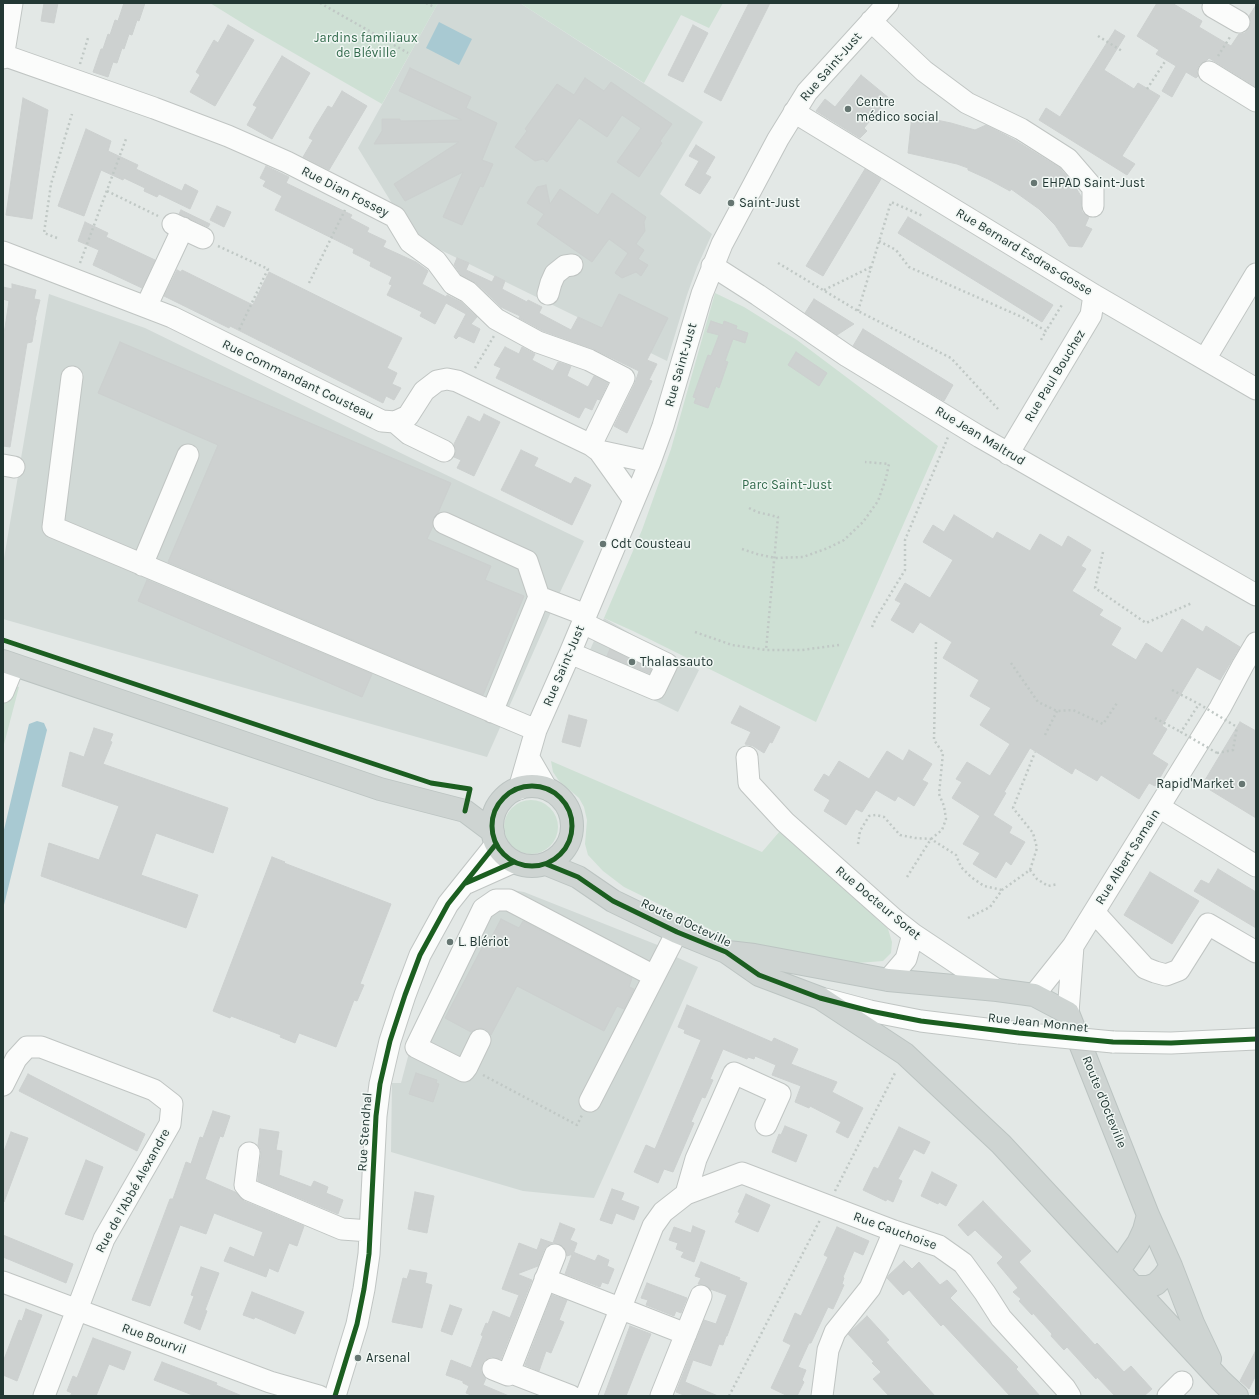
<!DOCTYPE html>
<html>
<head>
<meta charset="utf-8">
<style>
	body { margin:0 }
	#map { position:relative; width:1259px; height:1399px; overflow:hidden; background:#e3e8e6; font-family:Karla,sans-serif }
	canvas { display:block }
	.frame { position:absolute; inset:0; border:4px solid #233834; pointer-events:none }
</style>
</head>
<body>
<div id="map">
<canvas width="1259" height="1399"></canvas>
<div class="frame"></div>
</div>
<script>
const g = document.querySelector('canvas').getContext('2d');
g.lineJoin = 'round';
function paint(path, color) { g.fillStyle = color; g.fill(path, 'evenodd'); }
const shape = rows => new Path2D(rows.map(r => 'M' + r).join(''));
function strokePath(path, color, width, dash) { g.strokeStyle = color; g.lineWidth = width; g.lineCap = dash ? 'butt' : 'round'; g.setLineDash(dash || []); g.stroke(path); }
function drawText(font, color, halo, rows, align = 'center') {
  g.font = font + ' Karla,sans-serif'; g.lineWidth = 3; g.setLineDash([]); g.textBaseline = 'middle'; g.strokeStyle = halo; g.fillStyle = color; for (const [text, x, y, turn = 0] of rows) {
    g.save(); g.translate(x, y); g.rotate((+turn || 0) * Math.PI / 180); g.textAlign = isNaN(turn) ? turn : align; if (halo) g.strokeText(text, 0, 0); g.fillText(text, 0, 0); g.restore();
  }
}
paint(shape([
	[438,3,520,3,703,122,660,194,712,234,697,267,687,295,667,361,412,236,358,148],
	[49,294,145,328,413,459,584,541,555,603,487,757,3,619,3,564],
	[604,618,659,650,699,670,678,712,583,666],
	[506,889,524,892,660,946,674,956,698,967,594,1198,523,1191,391,1152,392,1083,401,1083,414,1034,488,895]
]), '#d1d9d6');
paint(shape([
	[210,3,438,3,382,104,252,29],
	[520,3,723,3,709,28,681,15,644,83],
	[715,293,744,307,797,340,938,446,816,722,633,631,604,618,642,530,671,449],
	[3,681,19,687,3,748],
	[551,761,762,852,780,831,888,929,892,942,891,953,883,961,857,963,736,942,624,887,603,871,588,855,585,844,587,820,584,807,579,798,559,781,553,772],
	'504 827a27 27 0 1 1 54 0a27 27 0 1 1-54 0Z'
]), '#cee0d4');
paint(shape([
	[439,22,472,39,459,65,426,48],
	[37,721,44,723,47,730,3,909,3,834,29,724]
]), '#a8c9d2');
const building = shape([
	[44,3,58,3,54,23,41,21,44,3],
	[124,3,145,3,139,21,137,20,132,35,129,34,124,49,122,48,117,63,113,62,108,77,93,72,101,49,103,49,108,34,110,35,115,20,118,21,124,3],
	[749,3,770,3,721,101,704,92,749,3],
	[1157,3,1172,3,1202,21,1199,27,1231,46,1239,34,1245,33,1249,28,1251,22,1249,16,1256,5,1256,87,1209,58,1207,60,1203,62,1199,65,1197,71,1198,76,1196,78,1186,72,1172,97,1162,91,1176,66,1156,54,1159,50,1137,36,1157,3],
	[228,25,254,40,215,106,190,92,200,75,196,72,214,40,218,43,228,25],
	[693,25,708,33,683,82,668,75,693,25],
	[1115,30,1125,36,1104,70,1134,89,1138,83,1160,96,1122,156,1135,164,1127,175,1039,120,1046,108,1060,117,1115,30],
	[282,56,310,73,272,139,247,125,257,107,253,105,282,56],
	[410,68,471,97,466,108,497,123,482,160,493,164,483,187,480,186,462,225,443,217,463,172,405,201,394,184,459,142,374,144,382,131,382,119,400,119,400,121,462,120,399,91,410,68],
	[861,75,889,98,864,128,867,131,860,138,816,111,825,99,835,107,861,75],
	[585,78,604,91,611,82,672,124,660,141,662,143,639,177,617,162,641,128,622,115,607,137,579,118,547,162,543,159,535,161,515,147,527,131,525,129,557,84,574,95,585,78],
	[342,91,367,106,329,170,303,157,313,140,309,138,315,127,328,106,332,108,342,91],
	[23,98,48,110,32,219,6,215,23,98],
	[912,115,951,123,975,130,986,125,1015,140,1060,168,1074,185,1081,196,1082,212,1089,217,1085,226,1092,229,1082,247,1069,246,1055,225,1039,209,1011,189,1010,191,988,179,968,170,968,168,957,164,908,153,912,115],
	[86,129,111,141,108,151,138,165,136,169,182,191,185,184,198,191,190,209,159,194,157,197,144,191,145,188,124,178,123,180,101,170,84,216,58,206,86,129],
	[696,145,715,157,705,174,711,177,700,194,685,185,699,161,689,156,696,145],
	[266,166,289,177,286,183,352,215,350,218,369,228,367,232,386,241,383,247,416,262,427,270,428,271,422,284,446,297,447,295,461,302,477,317,471,324,480,329,474,343,459,336,456,339,454,337,466,314,446,303,435,324,420,316,422,312,387,295,392,285,389,284,392,277,370,266,371,262,353,253,354,249,275,210,282,196,263,186,266,181,260,178,266,166],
	[865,169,881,179,823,276,806,266,865,169],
	[546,185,550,204,560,189,598,215,612,193,646,217,644,222,645,231,636,244,644,250,638,259,648,265,641,276,636,272,622,278,615,273,628,253,609,239,592,262,537,224,544,214,527,203,537,187,546,185],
	[217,206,231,212,224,227,210,220,217,206],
	[181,210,210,224,208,227,179,214,181,210],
	[908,217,1053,305,1042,322,898,233,908,217],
	[85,222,108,233,106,237,155,260,142,288,93,265,99,250,78,241,85,222],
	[457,258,469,263,466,270,492,282,495,276,505,281,502,289,527,302,528,300,542,307,539,313,571,330,578,317,602,328,619,294,668,318,647,360,657,364,649,380,652,381,627,433,614,426,635,383,639,371,593,349,543,331,519,318,520,316,501,307,476,283,461,275,454,265,457,258],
	[177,270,181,272,182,270,253,305,269,272,402,338,387,368,397,373,392,384,401,388,394,400,386,396,383,403,244,333,230,326,229,328,164,296,177,270],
	[12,284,36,290,34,299,40,300,35,320,36,320,32,342,27,343,10,447,3,446,3,341,9,301,3,299,3,287,12,289,12,284],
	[814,299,854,324,837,335,805,313,814,299],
	[711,321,723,325,724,321,737,326,736,329,748,333,745,343,733,339,725,361,728,362,719,388,716,386,708,408,694,403,696,398,693,397,708,355,711,356,719,335,707,332,711,321],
	[863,329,953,385,944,401,853,346,863,329],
	[120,342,451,483,438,513,433,518,433,526,427,539,491,566,485,580,524,596,483,695,168,562,218,445,98,393,120,342],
	[505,347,519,354,522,347,535,354,532,360,553,371,558,362,571,366,567,376,588,387,594,376,608,383,600,400,597,399,592,410,585,407,579,418,496,378,501,368,494,365,505,347],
	[796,352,827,373,819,386,788,365,796,352],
	[484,414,500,422,474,476,457,468,461,460,454,457,456,451,454,444,468,416,480,422,484,414],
	[521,450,538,458,534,466,559,478,571,484,575,477,591,485,572,525,501,490,521,450],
	[954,515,993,539,997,532,1030,551,1040,534,1062,547,1068,536,1091,550,1081,566,1086,569,1072,591,1103,610,1099,615,1121,628,1111,645,1136,660,1146,643,1162,653,1182,619,1203,632,1206,626,1240,647,1220,680,1197,667,1162,726,1167,729,1152,754,1168,764,1155,786,1149,783,1139,799,1101,775,1097,781,1075,768,1072,774,1030,748,1004,792,1006,793,993,815,1012,827,1009,833,1025,842,1011,865,1006,861,996,878,973,864,980,853,963,844,980,816,952,798,962,782,956,779,967,762,990,776,1010,744,980,725,991,708,970,696,979,680,943,658,952,642,920,622,913,633,891,620,901,603,895,600,905,583,930,598,953,560,923,542,933,525,944,532,954,515],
	[147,580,372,674,362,697,138,601,147,580],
	[610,649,651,670,649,673,607,656,610,649],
	[740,706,780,727,772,743,770,742,764,753,753,746,745,744,751,732,731,723,740,706],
	[569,715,587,720,580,747,562,742,569,715],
	[1240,722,1256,731,1256,818,1202,785,1240,722],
	[94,728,113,734,110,741,112,742,103,764,228,808,213,853,156,833,141,875,198,895,186,928,41,876,49,843,99,860,119,806,62,786,70,752,84,757,94,728],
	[909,750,932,764,922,780,928,783,914,806,898,796,895,801,876,790,862,812,856,809,846,825,824,811,830,800,814,790,824,774,829,777,839,761,869,779,887,751,903,761,909,750],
	[272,857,285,862,284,863,391,904,360,984,364,985,357,1001,354,1000,336,1047,299,1033,295,1043,280,1037,281,1035,231,1016,230,1018,213,1011,272,857],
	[1218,869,1256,892,1256,928,1194,891,1201,880,1209,884,1218,869],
	[1150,872,1199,901,1172,944,1124,915,1150,872],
	[501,919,519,928,523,921,632,978,629,987,634,989,624,1009,617,1006,604,1031,517,986,491,1035,486,1029,479,1028,471,1032,445,1018,485,942,488,944,501,919],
	[687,1005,772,1042,774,1038,798,1049,791,1064,837,1082,832,1092,863,1108,848,1138,836,1132,841,1122,810,1106,809,1108,795,1102,801,1086,772,1075,776,1065,755,1056,754,1059,748,1057,747,1059,723,1049,710,1079,713,1080,705,1098,702,1097,691,1122,694,1123,673,1172,664,1169,658,1183,634,1172,646,1145,655,1149,701,1040,684,1033,685,1030,678,1027,687,1005],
	[416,1073,437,1080,436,1083,439,1084,433,1102,409,1094,416,1073],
	[28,1074,145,1134,137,1151,19,1091,28,1074],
	[213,1111,230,1116,223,1137,220,1136,205,1179,235,1192,244,1201,304,1226,297,1246,289,1243,278,1272,269,1268,266,1277,224,1261,230,1247,254,1257,263,1232,214,1213,206,1234,180,1225,150,1306,132,1300,170,1199,173,1199,186,1162,191,1164,200,1137,203,1138,213,1111],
	[785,1126,807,1135,796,1162,772,1152,779,1134,781,1135,785,1126],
	[899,1127,930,1142,924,1154,914,1149,898,1179,902,1181,893,1202,887,1199,886,1201,863,1190,874,1167,878,1169,899,1127],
	[260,1129,279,1132,276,1150,282,1151,279,1175,311,1187,314,1181,328,1187,326,1193,343,1200,338,1214,258,1181,261,1154,260,1149,258,1145,260,1129],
	[11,1132,28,1138,4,1202,3,1154,11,1132],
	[86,1160,103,1167,83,1220,65,1214,86,1160],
	[932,1172,957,1185,946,1206,939,1202,938,1204,921,1196,932,1172],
	[612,1189,624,1193,621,1200,639,1207,634,1220,616,1213,612,1224,600,1220,612,1189],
	[415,1192,434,1196,427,1233,408,1229,415,1192],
	[746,1194,770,1205,758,1232,735,1222,740,1213,738,1212,746,1194],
	[983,1201,1031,1251,1019,1262,1095,1345,1097,1343,1124,1372,1131,1366,1152,1389,1144,1396,1115,1396,1097,1377,1096,1379,1067,1347,1064,1350,1051,1336,1052,1334,1033,1313,1032,1315,1019,1301,1021,1299,1013,1292,1018,1288,997,1263,1003,1257,975,1230,968,1236,958,1225,983,1201],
	[560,1223,575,1229,570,1240,577,1243,573,1254,567,1256,564,1247,559,1244,553,1243,560,1223],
	[693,1226,705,1231,694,1262,681,1257,684,1252,676,1249,678,1243,669,1240,674,1227,691,1233,693,1226],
	[837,1227,869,1241,863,1255,854,1251,843,1277,844,1278,842,1284,844,1285,833,1309,828,1307,811,1343,809,1343,798,1367,806,1370,802,1380,804,1382,797,1396,788,1396,771,1388,791,1345,783,1341,795,1313,801,1316,828,1257,824,1255,837,1227],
	[3,1235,73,1264,66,1283,3,1257,3,1235],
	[541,1239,553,1243,547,1246,544,1250,538,1266,517,1274,532,1280,501,1359,491,1357,485,1360,482,1365,481,1371,486,1378,483,1385,509,1396,473,1396,466,1393,469,1386,463,1383,463,1381,446,1375,451,1360,471,1368,483,1336,481,1335,486,1323,488,1324,493,1311,510,1318,519,1295,502,1289,519,1243,537,1250,541,1239],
	[573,1252,595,1261,598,1255,609,1260,607,1266,614,1269,608,1284,602,1282,600,1287,565,1274,573,1252],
	[904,1261,912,1269,919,1262,940,1285,947,1280,957,1291,950,1298,1018,1367,1016,1369,1040,1396,1010,1396,943,1324,941,1326,909,1290,903,1295,887,1278,889,1275,904,1261],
	[701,1262,740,1278,739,1280,747,1283,727,1336,726,1336,723,1345,719,1344,711,1366,693,1360,685,1382,718,1396,686,1396,676,1392,704,1320,716,1324,727,1295,710,1289,705,1285,698,1284,701,1278,695,1276,701,1262],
	[201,1267,219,1273,205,1310,207,1311,200,1330,184,1323,194,1296,191,1295,201,1267],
	[410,1270,427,1273,425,1283,432,1285,422,1328,392,1322,403,1278,407,1279,410,1270],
	[647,1283,687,1298,681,1313,676,1311,674,1316,646,1305,648,1300,641,1298,647,1283],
	[252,1292,304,1312,295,1334,255,1317,254,1319,243,1315,252,1292],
	[552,1295,567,1300,559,1320,564,1322,551,1353,546,1351,539,1371,525,1365,552,1295],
	[450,1305,462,1309,452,1335,441,1331,450,1305],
	[26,1309,42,1315,17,1381,3,1375,3,1362,19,1320,22,1321,26,1309],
	[867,1316,889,1340,886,1342,935,1396,889,1396,873,1379,881,1372,872,1363,874,1362,848,1334,867,1316],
	[630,1326,651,1334,643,1353,626,1396,604,1396,630,1326],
	[93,1338,131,1352,124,1370,109,1364,96,1396,70,1396,72,1393,67,1391,73,1376,77,1378,93,1338],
	[1255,1352,1256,1375,1249,1389,1240,1381,1255,1352],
	[162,1362,217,1383,216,1385,242,1396,195,1396,154,1380,162,1362]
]);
paint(building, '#cdd1d0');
strokePath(building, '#ccd0cf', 1);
const minor = shape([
	[1213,7,1239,22],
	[871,21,924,71,967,103,1021,129,1068,159,1093,188,1093,206],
	[3,55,154,108,228,136,287,162,395,217,410,242,436,261,453,284,468,292,496,319,538,342,589,360,624,378,591,445],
	[3,58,12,3],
	[1209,72,1256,101],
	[794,112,1094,295,1256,389],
	[173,224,203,238],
	[3,252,172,317,382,421,395,422,408,416,424,391,437,381,447,379,457,381,591,445,599,451,634,500],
	[712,266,719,270,758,295,847,356,980,437,1256,595],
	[548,294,551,283,555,274,565,266,572,265],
	[146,307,183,228],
	[1205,359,1256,274],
	[72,377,53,527,536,730],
	[395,422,409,434,444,451],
	[599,451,650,462],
	[1008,454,1091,315,1094,295],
	[3,465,14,467],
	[444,523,527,561,539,597,586,615],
	[142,565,188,455],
	[570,653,655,689,667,664,583,623],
	[3,692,14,665],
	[492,712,539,597],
	[747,757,749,783,785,822,894,919,913,934,997,990],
	[529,758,547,789],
	[519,789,536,730,570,653,650,462,663,426,702,294,722,244,778,139,807,92,888,3],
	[1159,807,1256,866],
	[467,883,514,862],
	[1094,912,1145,968,1155,972,1166,975,1179,970,1208,924,1256,952],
	[888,980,906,959,913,934],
	[1034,995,1073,946,1220,708,1243,665,1256,643],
	[825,999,870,1011,921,1021,1019,1033],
	[1068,1013,1073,946],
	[480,1040,467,1067,464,1071,416,1047,483,909,496,900,509,900,654,976],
	[1113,1042,1171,1043,1256,1039],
	[3,1085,16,1059,27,1047,41,1047,154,1090,172,1104,170,1124,104,1239,44,1396],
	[590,1101,677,932],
	[249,1153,245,1185,249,1190,342,1229,370,1231],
	[686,1194,696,1159,734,1073,780,1094,766,1125],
	[545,1279,686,1334],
	[3,1282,270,1382,319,1396],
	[493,1369,508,1375,509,1372,571,1396],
	[509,1372,555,1255],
	[335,1396,357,1324,364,1289,369,1254,376,1116,380,1084,390,1041,405,995,420,955,448,904,496,844],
	[586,1396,653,1226,663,1212,686,1194,742,1173,894,1231,939,1246,963,1263,985,1293,1001,1318,1065,1388,1070,1396],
	[661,1396,701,1296],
	[822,1396,828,1350,835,1332,870,1288,894,1231],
	[1168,1396,1182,1382]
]);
const major = shape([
	[3,661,380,789,465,811,493,832],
	'492 826a40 40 0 1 1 80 0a40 40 0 1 1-80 0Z',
	[546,864,578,877,613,901,677,932,726,952,759,975,820,998,905,1054,1001,1144,1220,1380,1237,1396],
	[728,952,754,955,888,980,997,990,1034,995,1068,1013,1148,1215,1171,1266,1193,1323,1210,1359],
	[1119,1270,1138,1243,1144,1230,1148,1215],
	[1135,1287,1148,1287,1156,1284,1164,1276,1171,1266]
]);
strokePath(minor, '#c0c5c3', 23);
strokePath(major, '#bcc4c2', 24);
strokePath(shape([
	[320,3,408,53],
	[426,3,434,7],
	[1098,36,1122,51],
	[1218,56,1230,37],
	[80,64,88,38],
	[1147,89,1166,60],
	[107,191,158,216],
	[57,238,44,233,51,184,72,114],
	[879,241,896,250,909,267,1024,318,1046,331,1063,303],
	[218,246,268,269,239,330],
	[80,263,126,139],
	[778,263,858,311,951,358,998,409],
	[309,283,345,210],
	[824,290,871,267],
	[858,311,891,202,923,216],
	[1041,340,1046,331],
	[475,368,494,336],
	[749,508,757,512,778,517,766,650],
	[742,549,757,554,775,558,803,557,828,548,844,540,863,522,878,501,886,478,889,464,865,462],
	[1103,552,1095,588,1146,623,1192,603],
	[872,627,876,618,905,570,905,540,948,437],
	[695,632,732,645,766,650,802,650,839,645],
	[1011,663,1038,702,1057,711,1073,710,1103,724,1117,703],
	[1172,690,1199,704],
	[1155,718,1181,732],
	[1045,735,1057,711],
	[1217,753,1233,750,1237,727],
	[858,844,860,831,869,816,876,815,884,817,900,835,915,838,931,839,956,855,961,867,971,877,984,886,1002,890],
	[1030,870,1037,879,1048,886,1058,884],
	[907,877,931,839,942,830,946,819,944,806,939,794,943,753,934,740,936,641],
	[968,918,990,907,1002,890,1030,870,1037,848,1033,833,1013,808,1035,752],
	[483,1075,577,1125,582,1115],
	[835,1191,896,1071],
	[729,1396,820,1220]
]), '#c0c8c5', 2.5, [2, 3]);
strokePath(minor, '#fbfcfb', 21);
strokePath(major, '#ced4d2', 22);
const minorBridge = shape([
	[1019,1033,1113,1042]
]);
strokePath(minorBridge, '#c0c5c3', 23, []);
strokePath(shape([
	[1217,753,1181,732,1199,704,1237,727]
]), '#c0c8c5', 2.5, [2, 3]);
strokePath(minorBridge, '#fbfcfb', 21);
strokePath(shape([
	[3,640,431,783,470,789,465,811],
	'492 826a40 40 0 1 1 80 0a40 40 0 1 1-80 0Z',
	[546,864,578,877,613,901,677,932,726,952,759,975,820,998,870,1011,921,1021,1019,1033,1113,1042,1171,1043,1256,1039],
	[466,883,514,862],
	[335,1396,357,1324,364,1289,369,1254,376,1116,380,1084,390,1041,405,995,420,955,448,904,496,844]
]), '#1b5e20', 5);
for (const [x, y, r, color] of [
	[848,109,4,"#667672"],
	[1034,183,4,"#667672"],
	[731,203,4,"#667672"],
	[603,544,4,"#667672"],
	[632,662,4,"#667672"],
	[1242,784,4,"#667672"],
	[450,942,4,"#667672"],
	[358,1358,4,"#667672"]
]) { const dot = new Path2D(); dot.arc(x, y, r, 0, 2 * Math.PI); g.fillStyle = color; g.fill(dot); strokePath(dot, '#f1f7f4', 1.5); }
drawText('13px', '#326a4c', '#f1f7f4', [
	["Jardins familiaux",366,38],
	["de Bléville",366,53],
	["Parc Saint-Just",787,485]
]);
drawText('13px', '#233834', '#f1f7f4', [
	["Rue Saint-Just",831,67,-49],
	["Rue Dian Fossey",345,192,27],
	["Rue Bernard Esdras-Gosse",1024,252,31],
	["Rue Saint-Just",681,365,-74],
	["Rue Paul Bouchez",1055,376,-59],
	["Rue Commandant Cousteau",298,380,26],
	["Rue Jean Maltrud",980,436,31],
	["Rue Saint-Just",564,666,-67],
	["Rue Albert Samain",1128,857,-58],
	["Rue Docteur Soret",878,903,40],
	["Route d'Octeville",686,923,25],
	["Rue Jean Monnet",1038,1023,6],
	["Route d'Octeville",1104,1102,68],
	["Rue Stendhal",365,1132,-86],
	["Rue de l'Abbé Alexandre",133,1191,-61],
	["Rue Cauchoise",895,1231,20],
	["Rue Bourvil",154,1339,20]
]);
drawText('13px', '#233834', '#f1f7f4', [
	["Centre",856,102],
	["médico social",856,117],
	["EHPAD Saint-Just",1042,183],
	["Saint-Just",739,203],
	["Cdt Cousteau",611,544],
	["Thalassauto",640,662],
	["Rapid'Market",1234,784,"right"],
	["L. Blériot",458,942],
	["Arsenal",366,1358]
], 'left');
</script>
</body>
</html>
